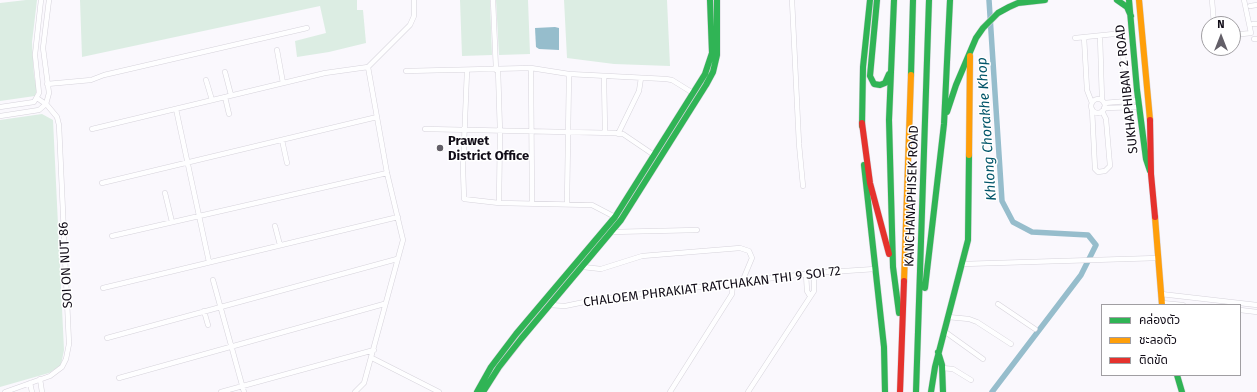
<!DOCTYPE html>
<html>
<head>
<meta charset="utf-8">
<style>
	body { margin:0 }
	#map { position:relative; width:1257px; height:392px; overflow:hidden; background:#faf8fd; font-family:"Fira Sans","Noto Sans Thai",sans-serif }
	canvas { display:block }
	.legend { position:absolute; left:1101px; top:304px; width:140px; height:72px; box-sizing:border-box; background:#fff; border:1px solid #a09ea2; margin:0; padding:5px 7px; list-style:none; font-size:12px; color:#110c17 }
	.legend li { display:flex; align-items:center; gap:8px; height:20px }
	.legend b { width:20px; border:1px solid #a09ea2 }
	.north { position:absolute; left:1201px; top:16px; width:40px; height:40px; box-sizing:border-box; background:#fff; border:1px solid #a09ea2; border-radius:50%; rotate:0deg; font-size:11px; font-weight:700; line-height:16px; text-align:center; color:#110c17 }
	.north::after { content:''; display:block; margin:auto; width:14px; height:18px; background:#635f68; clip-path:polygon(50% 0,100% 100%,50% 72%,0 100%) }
</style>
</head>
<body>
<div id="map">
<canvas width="1257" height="392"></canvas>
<ul class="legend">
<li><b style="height:5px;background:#30b455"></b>คล่องตัว</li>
<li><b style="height:5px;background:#ff9f0a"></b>ชะลอตัว</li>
<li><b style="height:5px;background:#e5322d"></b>ติดขัด</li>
</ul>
<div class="north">N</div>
</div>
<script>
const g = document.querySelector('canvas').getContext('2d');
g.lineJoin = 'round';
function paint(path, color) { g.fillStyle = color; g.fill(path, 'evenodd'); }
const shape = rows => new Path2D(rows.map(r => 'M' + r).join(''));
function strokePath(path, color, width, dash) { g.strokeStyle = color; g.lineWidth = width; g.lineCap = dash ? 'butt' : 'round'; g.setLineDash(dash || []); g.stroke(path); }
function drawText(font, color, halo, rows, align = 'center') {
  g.font = font + ' "Fira Sans",sans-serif'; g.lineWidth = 3; g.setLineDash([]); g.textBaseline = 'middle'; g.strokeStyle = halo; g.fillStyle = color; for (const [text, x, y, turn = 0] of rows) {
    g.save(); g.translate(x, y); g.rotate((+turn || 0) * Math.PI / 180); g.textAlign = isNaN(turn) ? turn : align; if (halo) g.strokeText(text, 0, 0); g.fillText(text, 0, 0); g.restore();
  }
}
paint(shape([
	[26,0,37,0,32,42,34,76,37,89,35,96,0,101,0,3],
	[80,0,357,0,357,10,363,10,366,43,329,52,297,57,295,41,326,33,320,6,82,57],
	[460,0,490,0,492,55,462,56],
	[496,0,528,0,530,54,499,55],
	[564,0,667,0,670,66,614,64,567,58],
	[42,114,53,120,64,350,61,365,49,373,0,387,0,120]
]), '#dcede3');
paint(shape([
	[555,27,559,28,559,50,539,49,536,47,535,28]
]), '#96bdcc');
strokePath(shape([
	[989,0,1002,201,1013,222,1032,232,1088,235,1096,245,1081,275,992,392]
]), '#96bdcc', 5.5);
const street = shape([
	[493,0,496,70],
	[792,0,799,144,803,186],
	[1212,0,1214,24],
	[1250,6,1257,5],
	[1253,24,1257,24],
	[1233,35,1251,33,1244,0],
	[1100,36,1102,100],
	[1084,37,1087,90,1092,103],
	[1121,37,1128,100],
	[1075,38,1114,34],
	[1254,39,1257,39],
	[277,50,283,83],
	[368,67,410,25,414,16,414,0],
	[531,68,532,202],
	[498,69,500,132,499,203],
	[406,71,531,68,569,74,666,79,672,80,693,93],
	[467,71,463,168,464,199,499,203,592,205,615,217],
	[225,72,231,95],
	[604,76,605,133],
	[206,80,212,100],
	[47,84,91,80,104,75,307,28],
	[225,97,229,114],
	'1091 106a7 7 0 1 1 14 0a7 7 0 1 1-14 0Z',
	[1104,103,1139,100],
	[0,107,34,102,39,93,35,55,41,0],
	[1104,108,1140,107],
	[176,109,209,262],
	[1092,109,1095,169,1098,172,1105,171,1110,166,1106,119,1102,111],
	[0,116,39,110,46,104,49,93,43,48,49,0],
	[92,129,325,73,368,67],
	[425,129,614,133,623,134,654,155],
	[618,134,639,91,641,78],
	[282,140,287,163],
	[102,183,377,117],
	[165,193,172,222],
	[567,203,569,74],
	[275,226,280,245],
	[611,232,697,230],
	[112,236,387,173],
	[963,264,1158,258],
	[583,267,601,269,642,256,740,248,749,251,752,258,742,282],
	[806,274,807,291,810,296],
	[213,280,244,392],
	[103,288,398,217],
	[1161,294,1257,305],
	[1162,303,1183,305],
	[998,304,1035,329],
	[549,305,565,306,594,300,814,273,875,269],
	[1240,310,1257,312],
	[204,311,208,325],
	[948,317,969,319,977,322,1011,344],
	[944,331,983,359],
	[107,338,397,259],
	[372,358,439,392],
	[942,368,953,369,971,380],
	[119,378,384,304],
	[40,379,42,392],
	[30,383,32,392],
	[5,392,50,376,62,367,66,359,69,344,59,125,57,117,47,105,37,98],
	[221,392,374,350],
	[355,392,364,383,403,240,387,173,368,67],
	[670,392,732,294,733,283],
	[748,392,814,291,814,273]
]);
const fast = shape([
	[877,0,870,76,874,84,880,85,885,83,889,74],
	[894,0,889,120,893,267,899,313],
	[1117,0,1127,7,1131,16],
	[1129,0,1137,90,1146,159,1150,171],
	[911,75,913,0],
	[947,112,956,85,976,38,983,28,998,13,1009,7,1018,3,1045,0],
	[862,126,863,67,870,0],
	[864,165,884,347,885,392],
	[925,288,944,124,950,0],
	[938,352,942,365,943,392],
	[1177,375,1182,392],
	[477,392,491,367,516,334,615,217,705,74,712,53,710,0],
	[483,392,499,367,521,339,621,220,706,85,713,72,717,55,717,0],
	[916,392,929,0],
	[931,392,935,367,968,240,969,155]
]);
const slow = shape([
	[1139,0,1150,120],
	[969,155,970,56],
	[1155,217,1162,305],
	[904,281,911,75]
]);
const jam = shape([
	[1150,120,1151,174,1155,217],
	[862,123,870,183,889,254],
	[900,392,904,281]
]);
strokePath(street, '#d6d3db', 5.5);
strokePath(fast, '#d6d3db', 7);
strokePath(slow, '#d6d3db', 7);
strokePath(jam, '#d6d3db', 7);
strokePath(street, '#fefeff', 4.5);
strokePath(fast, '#30b455', 6);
strokePath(slow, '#ff9f0a', 6);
strokePath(jam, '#e5322d', 6);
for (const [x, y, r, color] of [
	[440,148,4,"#635f68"]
]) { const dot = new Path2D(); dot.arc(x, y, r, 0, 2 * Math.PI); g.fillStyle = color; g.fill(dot); strokePath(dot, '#fff', 1.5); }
drawText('13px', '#110c17', '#fff', [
	["SUKHAPHIBAN 2 ROAD",1127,89,-96],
	["KANCHANAPHISEK ROAD",912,196,-88],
	["SOI ON NUT 86",66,265,-93],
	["CHALOEM PHRAKIAT RATCHAKAN THI 9 SOI 72",712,287,-7]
]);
drawText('bold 13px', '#110c17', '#fff', [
	["Prawet",448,141],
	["District Office",448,156]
], 'left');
drawText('italic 14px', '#015469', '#fff', [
	["Khlong Chorakhe Khop",987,129,-94]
]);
</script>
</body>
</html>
